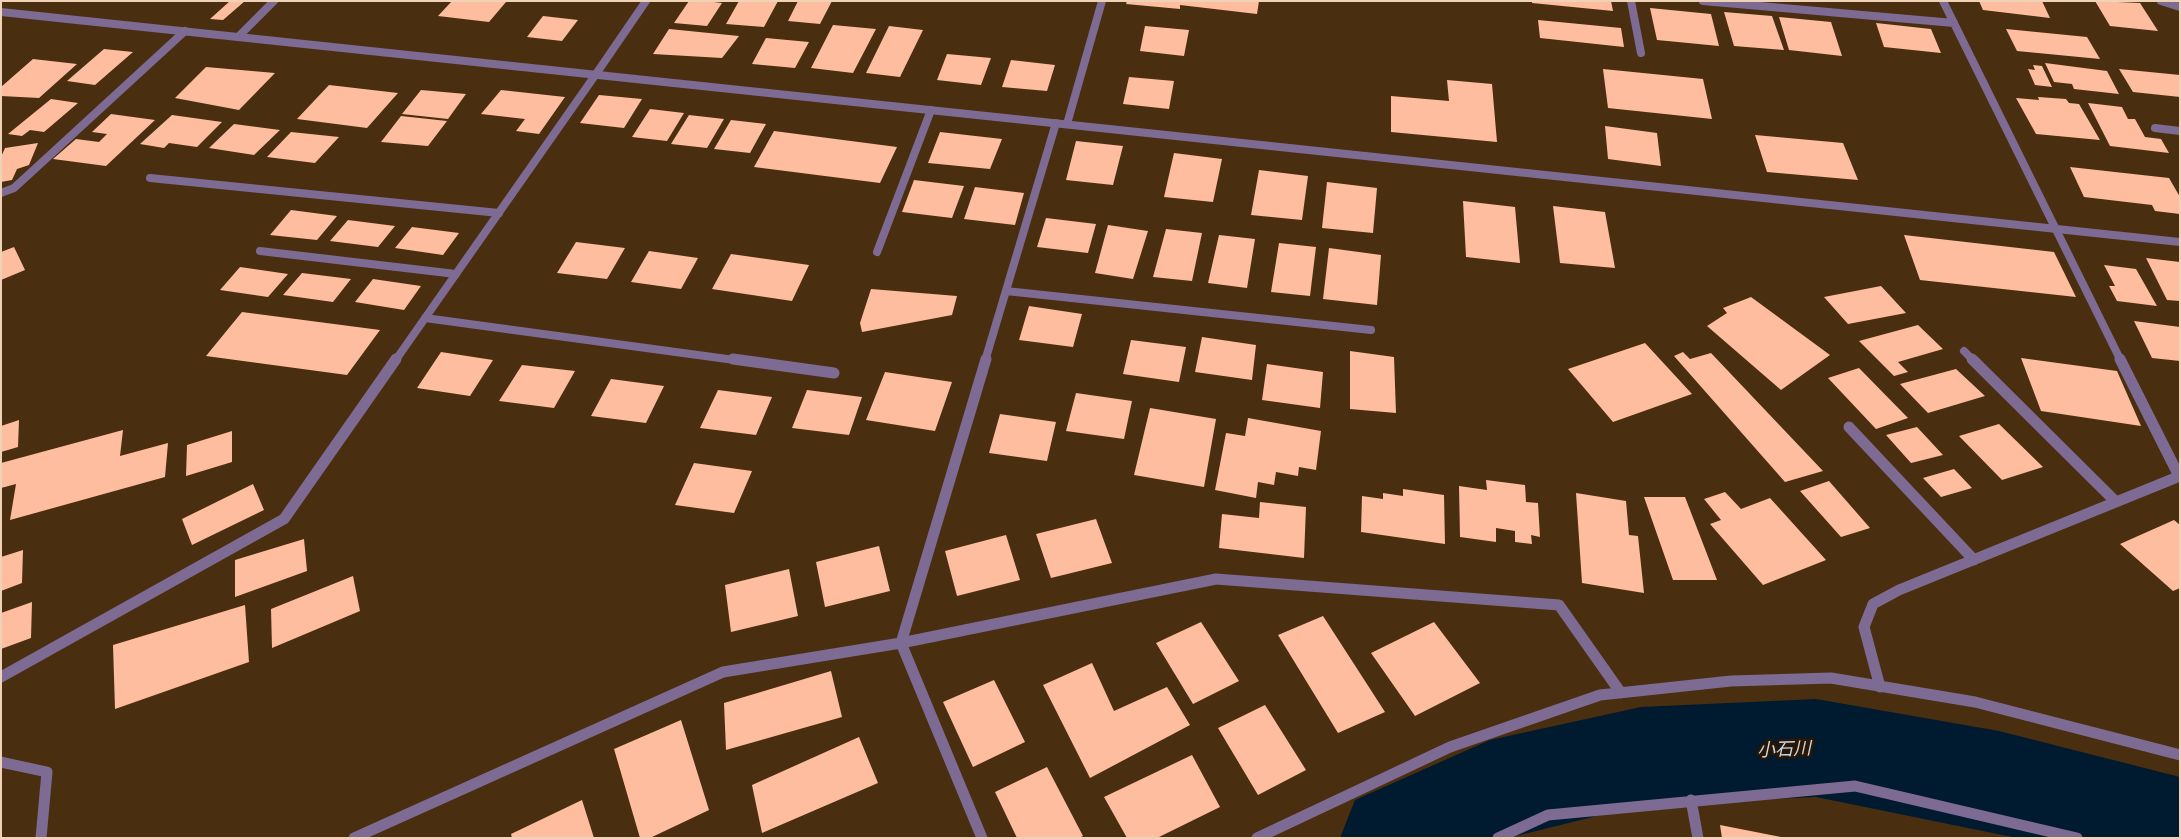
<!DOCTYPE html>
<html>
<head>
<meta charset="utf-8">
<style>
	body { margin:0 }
	#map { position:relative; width:2181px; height:839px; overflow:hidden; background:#4a2e10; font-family:"IBM Plex Serif",serif }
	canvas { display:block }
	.frame { position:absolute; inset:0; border:2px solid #f0d2b7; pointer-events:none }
</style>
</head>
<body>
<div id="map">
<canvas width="2181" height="839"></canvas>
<div class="frame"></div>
</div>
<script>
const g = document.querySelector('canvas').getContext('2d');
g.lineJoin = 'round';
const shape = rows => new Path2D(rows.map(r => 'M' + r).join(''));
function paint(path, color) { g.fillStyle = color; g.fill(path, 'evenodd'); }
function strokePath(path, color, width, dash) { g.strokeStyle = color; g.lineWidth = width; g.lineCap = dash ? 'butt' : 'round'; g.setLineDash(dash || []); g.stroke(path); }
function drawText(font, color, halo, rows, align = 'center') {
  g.font = font + ' "IBM Plex Serif","Noto Sans JP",serif'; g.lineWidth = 5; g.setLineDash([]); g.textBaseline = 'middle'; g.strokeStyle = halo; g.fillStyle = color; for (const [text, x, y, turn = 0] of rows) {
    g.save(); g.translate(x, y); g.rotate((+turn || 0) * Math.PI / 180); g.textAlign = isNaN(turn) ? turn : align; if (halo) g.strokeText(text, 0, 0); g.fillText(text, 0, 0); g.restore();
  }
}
paint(shape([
	[1816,699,1999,731,2180,777,2180,838,2017,838,1816,797,1641,805,1508,838,1340,838,1355,800,1490,740,1641,707,1816,699]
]), '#001a30');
paint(shape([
	[230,1,245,1,223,20,210,19],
	[452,1,500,1,506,2,489,22,438,16],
	[689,1,705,1,722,3,707,26,674,23],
	[739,1,778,1,764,27,726,24],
	[798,1,832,1,820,24,788,21],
	[1127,1,1259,1,1257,14,1180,5,1180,9,1126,4],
	[1532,1,1611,1,1613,11,1532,3],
	[1979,1,2042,1,2050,18,1983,10],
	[2095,1,2140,3,2158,31,2110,26],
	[1650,8,1711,14,1719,46,1657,40],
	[1724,12,1772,16,1784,50,1734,46],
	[543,16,578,20,562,41,527,37],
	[1779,17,1831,22,1842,56,1789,50],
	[1538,20,1621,28,1624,47,1540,38],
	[1876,23,1931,29,1941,53,1884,47],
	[833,25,876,29,853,73,811,68],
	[889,26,923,30,900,77,866,73],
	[1145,26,1189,30,1184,56,1140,51],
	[669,29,739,36,722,58,653,54],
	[2006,29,2087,37,2100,59,2017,51],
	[766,38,809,42,795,68,752,64],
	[104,49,133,52,95,85,67,81],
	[947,54,991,58,981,85,937,80],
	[33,59,77,64,39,98,1,96,1,87],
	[1011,60,1055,65,1047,91,1002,87],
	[2045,63,2107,71,2119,94,2074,89,2072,84,2054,82],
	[2033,65,2042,66,2052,87,2035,85,2028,69,2035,70],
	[206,67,275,73,239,110,175,98],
	[1603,69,1703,79,1712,119,1608,108],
	[2119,69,2180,75,2180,97,2133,92],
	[1129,77,1174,81,1169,109,1123,104],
	[1447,80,1492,84,1497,142,1391,132,1391,96,1449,101],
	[329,85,398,93,367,128,297,119],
	[421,90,466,94,448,119,402,114],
	[501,90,565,97,539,134,516,131,525,119,481,114],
	[599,95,642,99,624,128,580,123],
	[2038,97,2066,99,2069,103,2079,104,2100,140,2036,134,2016,98,2039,100],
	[51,99,78,103,44,132,30,130,22,136,8,134],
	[2088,103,2122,107,2128,119,2135,119,2145,137,2161,139,2169,153,2110,146],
	[650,109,684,113,667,141,632,137],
	[111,114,155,120,106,166,53,159,76,139,99,142,107,134,92,132],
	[172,115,222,122,197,147,169,143,164,148,140,144],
	[689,115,724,119,707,148,671,144],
	[401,116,447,121,428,146,381,142],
	[731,120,766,124,750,153,714,149],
	[234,124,280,130,254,155,209,148],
	[1605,126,1657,133,1661,166,1608,159],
	[774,131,897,147,880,183,754,167],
	[291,132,339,137,315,163,267,157],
	[940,132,1002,139,990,169,928,163],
	[1755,135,1843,143,1858,180,1767,172],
	[1076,141,1123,146,1113,185,1066,180],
	[38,143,29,165,17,169,12,180,1,182,1,157,5,148],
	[1174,153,1222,159,1213,202,1164,197],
	[2070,167,2169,178,2180,197,2180,214,2155,211,2152,205,2084,197],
	[1259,170,1308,176,1302,220,1251,215],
	[914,180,964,186,952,218,902,212],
	[1327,182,1377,188,1373,233,1322,228],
	[975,187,1024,193,1015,225,964,219],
	[1463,201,1515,207,1520,263,1466,257],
	[1553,206,1605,212,1615,268,1560,263],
	[291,210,337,216,317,240,270,235],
	[1046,218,1096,224,1088,253,1037,247],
	[348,220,395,226,378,247,330,241],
	[1108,225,1148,231,1133,279,1095,273],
	[412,227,459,233,443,255,395,248],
	[1166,229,1202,233,1192,281,1153,277],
	[1219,235,1255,239,1247,288,1208,283],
	[1904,235,2054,252,2076,297,1920,280],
	[576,242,625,248,607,279,557,273],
	[1279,243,1316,247,1310,296,1271,292],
	[14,247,25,270,1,280,1,252],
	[1329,248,1381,255,1377,305,1323,299],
	[649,251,698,258,681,289,631,282],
	[731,254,809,265,792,301,712,289],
	[2146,258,2180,262,2180,301,2167,300],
	[2104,265,2136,269,2157,306,2117,301,2109,286,2115,286],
	[240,267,288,274,268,297,220,290],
	[302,273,351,279,333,302,283,295],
	[373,279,421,286,404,310,355,302],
	[1881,286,1906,313,1848,324,1824,297],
	[871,289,957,296,952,315,862,332,860,323],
	[1751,297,1830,355,1781,390,1707,326,1727,313,1723,308],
	[1029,306,1082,314,1073,347,1019,340],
	[242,312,380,330,347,375,206,356],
	[2134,321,2180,327,2180,361,2152,358],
	[1918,325,1943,349,1898,362,1908,372,1894,376,1859,341],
	[1202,337,1256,345,1252,380,1195,372],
	[1131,340,1186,347,1179,382,1123,374],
	[1645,343,1692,394,1613,422,1568,369],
	[1350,351,1394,357,1396,413,1350,409],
	[441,352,493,360,470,396,417,388],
	[1683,352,1690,359,1711,353,1823,471,1785,482,1674,356],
	[2021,358,2117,371,2141,426,2041,411],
	[1267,364,1323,372,1320,408,1262,400],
	[522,365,575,371,554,408,499,401],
	[1859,368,1908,418,1876,429,1828,378],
	[1956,369,1985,396,1928,413,1900,384],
	[885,372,952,382,935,431,866,420],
	[611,379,664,386,646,423,591,416],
	[718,390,772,397,756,435,700,428],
	[807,390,862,397,849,435,792,428],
	[1076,393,1132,401,1124,439,1066,431],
	[1150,408,1216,419,1204,487,1134,475],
	[1000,414,1056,422,1047,461,989,453],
	[1248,418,1321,431,1316,470,1299,467,1298,476,1276,472,1274,485,1258,482,1256,498,1215,490,1226,433,1245,436],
	[19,420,18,447,1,452,1,426],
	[1999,424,2043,467,2002,480,1959,436],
	[1917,427,1943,455,1911,463,1886,435],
	[123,430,120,456,168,443,165,477,10,520,16,484,1,488,1,463],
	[232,431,232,462,186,476,187,445],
	[694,463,752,471,734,513,675,505],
	[1954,469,1972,488,1941,497,1923,478],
	[1486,480,1525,485,1526,502,1538,503,1540,537,1531,535,1532,544,1515,542,1515,531,1496,528,1496,542,1460,537,1459,486,1487,490],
	[1829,481,1870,528,1841,537,1800,491],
	[253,484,264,510,192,545,182,519],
	[1403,489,1444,495,1445,544,1361,532,1362,496,1383,499,1383,493,1403,496],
	[1725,492,1741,509,1770,498,1826,560,1763,585,1710,524,1721,520,1704,499],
	[1576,493,1626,501,1629,535,1638,536,1644,593,1582,583],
	[1644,497,1685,497,1717,580,1673,580],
	[1260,502,1306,507,1304,558,1219,548,1222,514,1259,518],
	[1096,519,1112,563,1051,578,1036,534],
	[2174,520,2180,525,2180,588,2173,591,2120,544],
	[1006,535,1020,580,957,596,945,551],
	[304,539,307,571,235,597,235,560],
	[879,546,890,591,825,607,816,562],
	[23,550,22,583,1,591,1,557],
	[789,569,798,616,731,632,725,585],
	[353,576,360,611,272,648,271,609],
	[32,602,31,638,1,649,1,613],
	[245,605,249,662,115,709,113,645],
	[1323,616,1385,712,1338,733,1278,635],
	[1201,622,1239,681,1193,704,1156,643],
	[1434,622,1480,683,1415,716,1371,653],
	[1092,663,1114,711,1167,687,1190,725,1090,778,1043,685],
	[831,671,842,717,726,750,724,703],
	[994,680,1025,742,973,767,943,702],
	[1265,705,1306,770,1258,795,1218,728],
	[681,720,709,810,650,838,640,838,614,749],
	[859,737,878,783,762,833,752,785],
	[1192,755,1220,807,1157,838,1127,838,1104,797],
	[1047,767,1083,836,1079,838,1017,838,995,792],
	[582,800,594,838,512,838,511,834],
	[1720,825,1781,837,1781,838,1722,838]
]), '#ffbda0');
strokePath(shape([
	[1631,1,1641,53],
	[1703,1,1954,23],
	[1943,1,2121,361],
	[2161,1,2180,7],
	[238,37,274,1],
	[1067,124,1102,1],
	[2155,128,2180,131],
	[150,178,499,213],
	[1,193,14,188,185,31],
	[260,251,456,274],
	[877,252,931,110],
	[1006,291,1371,330],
	[425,318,742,361],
	[1964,351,1974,361],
	[395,361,596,74],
	[985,361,1056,123]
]), '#7d6b93', 8);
strokePath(shape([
	[733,359,834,373],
	[1972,359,2116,502],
	[2120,359,2179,476],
	[1849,427,1974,560],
	[1,677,284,519,396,359],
	[1880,687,1864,627,1873,604,1899,590,2180,476],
	[1,762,47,772,41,838],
	[1691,800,1698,838],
	[354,838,723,672,901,643,1216,579,1559,605,1621,693],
	[982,838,901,643,986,359],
	[1257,838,1450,747,1600,695,1731,681,1831,678,1975,702,2180,755],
	[1498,838,1548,815,1855,786,2077,838]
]), '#7d6b93', 11);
strokePath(shape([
	[1,12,2180,242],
	[596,74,646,1]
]), '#7d6b93', 8);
drawText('italic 18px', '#c3d9ec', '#2c1601', [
	["小石川",1784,750,-2]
]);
</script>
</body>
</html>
